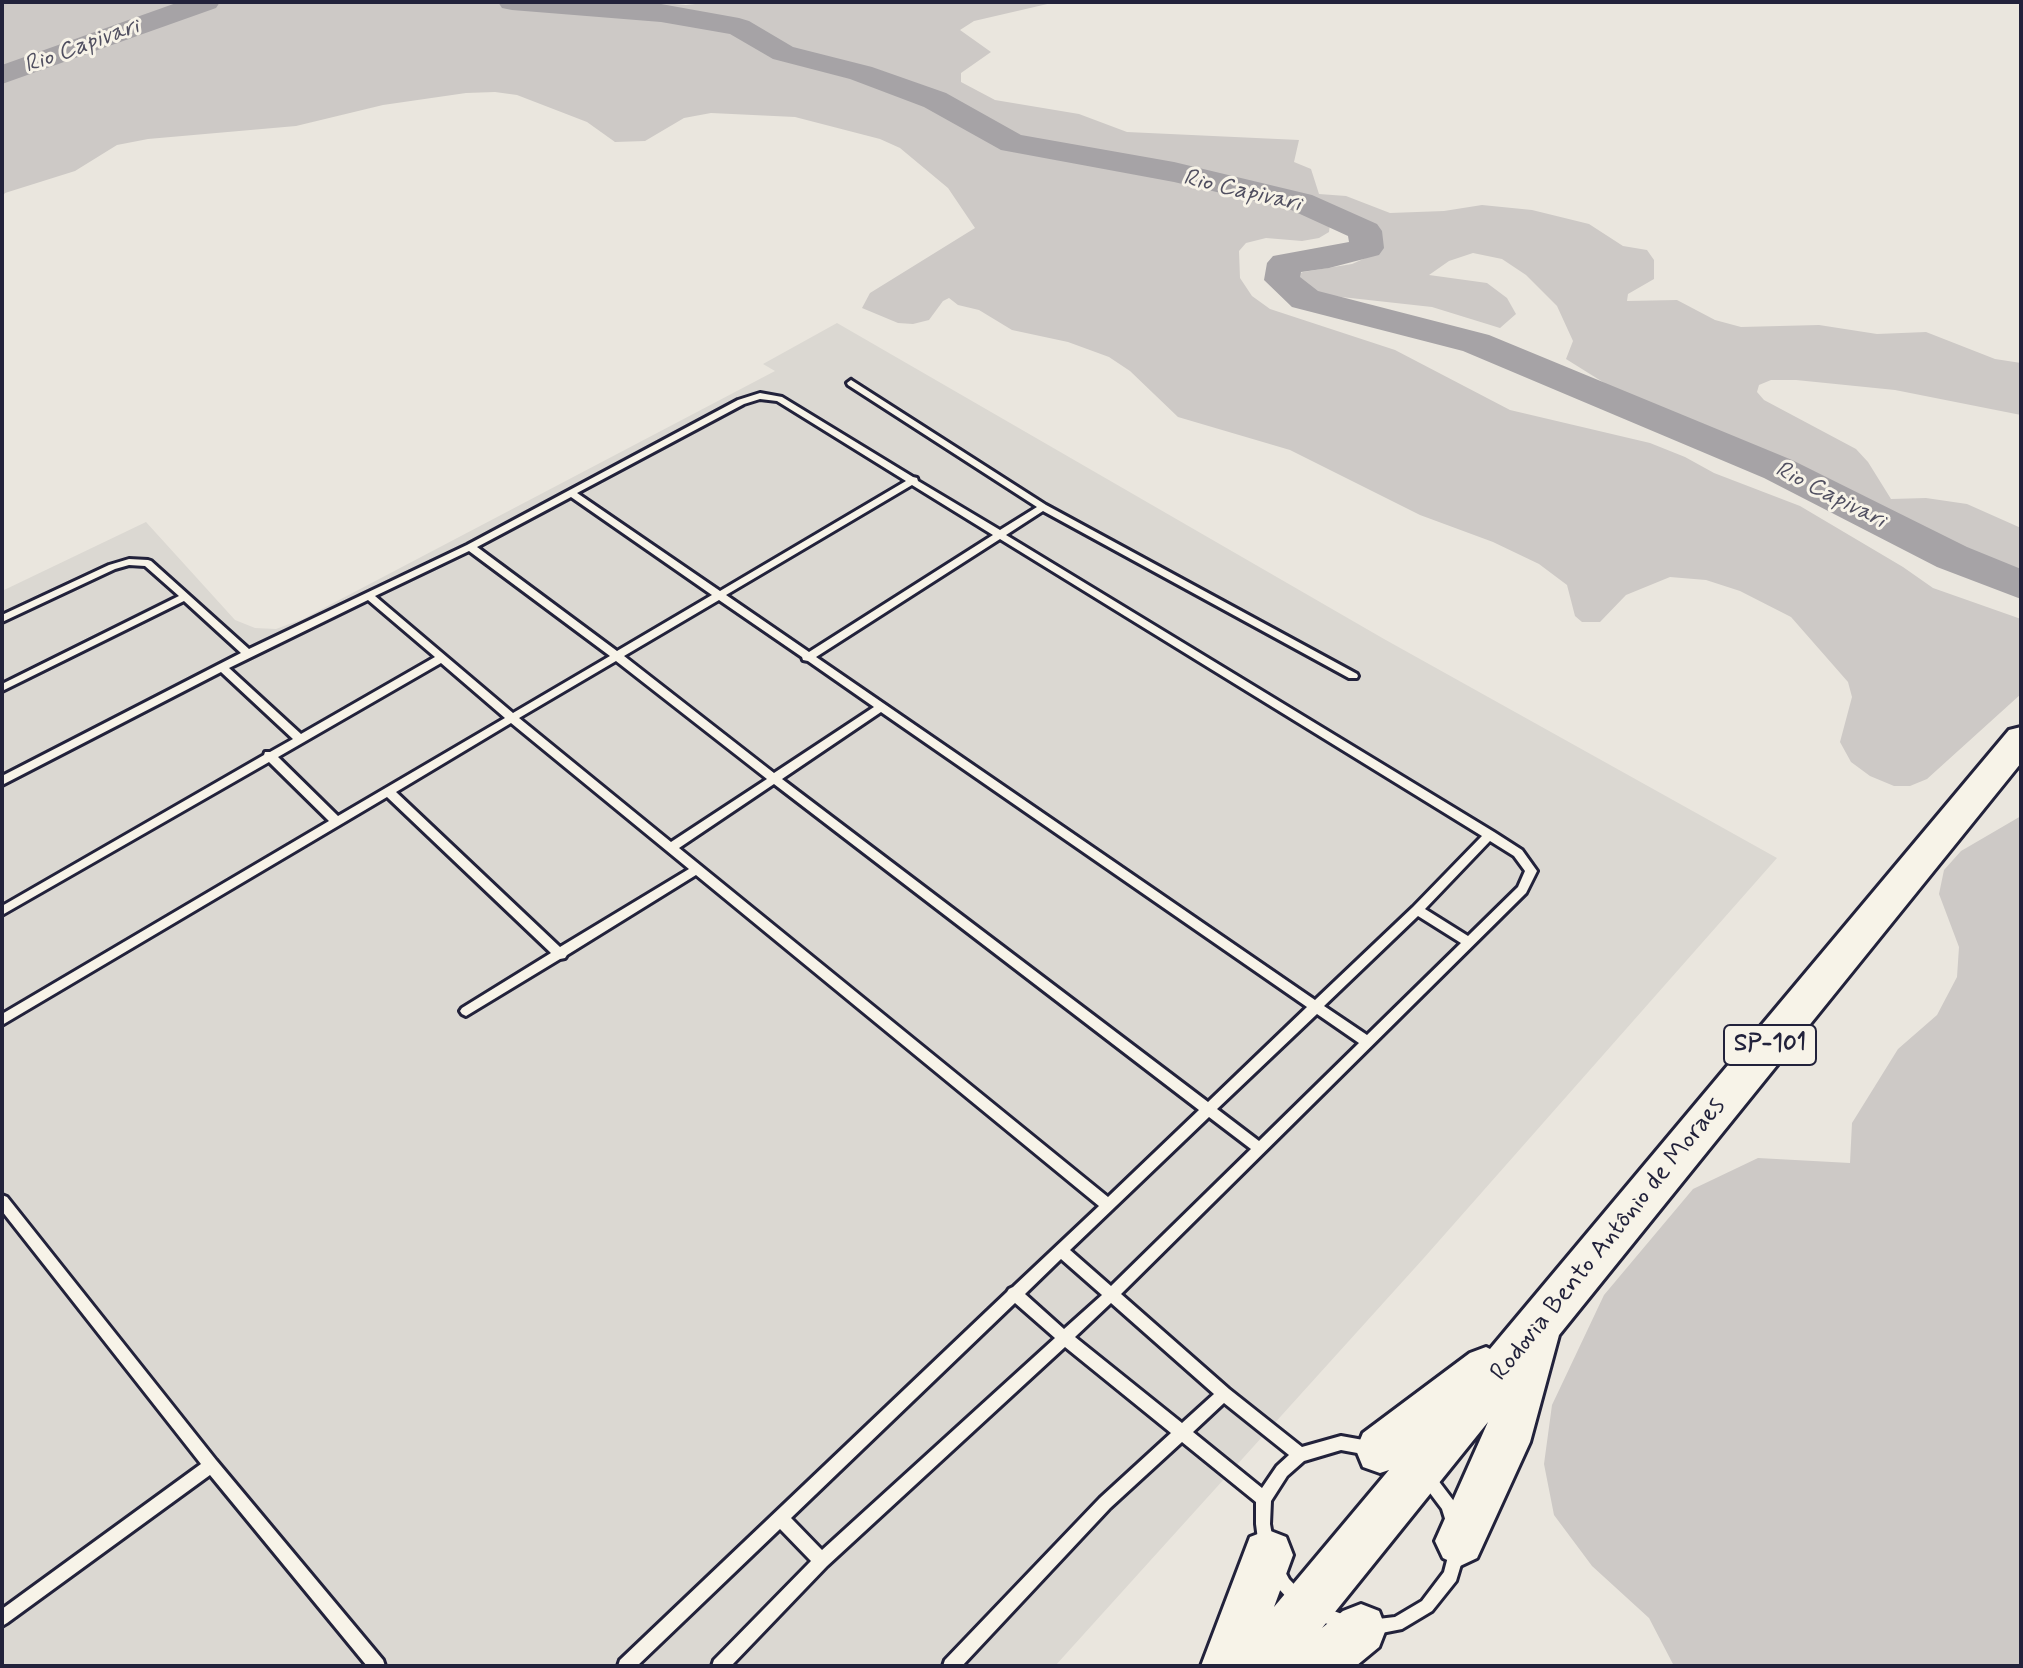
<!DOCTYPE html>
<html>
<head>
<meta charset="utf-8">
<style>
	body { margin:0 }
	#map { position:relative; width:2023px; height:1668px; overflow:hidden; background:#eae6de; font-family:Mynerve,sans-serif }
	canvas { display:block }
	.frame { position:absolute; inset:0; border:4px solid #22223b; pointer-events:none }
</style>
</head>
<body>
<div id="map">
<canvas width="2023" height="1668"></canvas>
<div class="frame"></div>
</div>
<script>
const g = document.querySelector('canvas').getContext('2d');
g.lineJoin = 'round';
function paint(path, color) { g.fillStyle = color; g.fill(path, 'evenodd'); }
const shape = rows => new Path2D(rows.map(r => 'M' + r).join(''));
function strokePath(path, color, width, dash) { g.strokeStyle = color; g.lineWidth = width; g.lineCap = dash ? 'butt' : 'round'; g.setLineDash(dash || []); g.stroke(path); }
function drawText(font, color, halo, rows, align = 'center') {
  g.font = font + ' Mynerve,sans-serif'; g.lineWidth = 6; g.setLineDash([]); g.textBaseline = 'middle'; g.strokeStyle = halo; g.fillStyle = color; for (const [text, x, y, turn = 0] of rows) {
    g.save(); g.translate(x, y); g.rotate((+turn || 0) * Math.PI / 180); g.textAlign = isNaN(turn) ? turn : align; if (halo) g.strokeText(text, 0, 0); g.fillText(text, 0, 0); g.restore();
  }
}
paint(shape([
	[837,323,1384,639,1777,858,1423,1259,1055,1666,2,1666,2,591,146,522,235,620,255,628,276,629,303,619,775,371,763,364]
]), '#dbd8d2');
paint(shape([
	[2,2,652,2,686,5,714,2,1056,2,974,21,960,30,991,52,961,73,961,82,995,100,1079,114,1127,132,1299,140,1294,162,1311,169,1319,194,1346,196,1390,213,1444,211,1482,205,1532,210,1589,224,1623,246,1647,250,1654,260,1654,279,1628,294,1627,301,1677,300,1715,320,1741,327,1819,325,1877,334,1926,332,1995,359,2021,363,2021,415,1895,390,1796,380,1771,380,1759,385,1757,392,1764,400,1856,449,1868,462,1891,499,1926,498,1967,504,2021,528,2021,581,1900,535,1836,498,1787,460,1716,436,1622,394,1566,359,1573,341,1557,306,1526,275,1502,259,1473,253,1449,261,1429,275,1487,283,1507,298,1516,314,1500,328,1432,307,1296,292,1290,285,1290,278,1303,272,1352,264,1377,253,1376,247,1368,240,1335,223,1330,223,1329,232,1319,238,1302,241,1266,238,1246,243,1239,251,1240,278,1252,296,1270,309,1395,350,1510,410,1650,443,1685,457,1714,473,1800,506,1903,567,1933,588,2021,619,2021,694,1927,779,1910,786,1894,786,1870,776,1851,762,1840,742,1852,697,1848,682,1791,617,1740,591,1706,580,1670,577,1626,595,1600,622,1582,622,1575,616,1567,585,1539,564,1493,542,1420,515,1290,450,1178,417,1130,371,1109,357,1068,342,1012,330,979,310,958,305,949,298,943,301,929,320,913,324,898,323,862,308,870,293,975,228,948,188,900,148,880,139,795,117,711,113,684,118,645,141,615,142,587,122,517,95,495,92,466,93,383,105,296,126,148,139,117,145,75,171,5,193,2,197],
	[2021,816,2021,1666,1674,1666,1649,1618,1592,1566,1554,1515,1544,1464,1552,1405,1604,1295,1693,1189,1758,1158,1850,1163,1852,1123,1898,1049,1937,1015,1957,977,1959,947,1939,894,1944,870,1961,851]
]), '#cdc9c6');
paint(shape([
	[179,2,220,2,216,8,2,84,2,65,179,2],
	[498,2,628,2,661,4,739,18,749,21,793,47,872,67,946,93,1021,135,1174,162,1312,195,1377,224,1382,231,1384,248,1379,255,1329,268,1301,272,1300,277,1318,291,1489,335,1792,460,1967,547,2021,569,2021,599,1937,567,1764,478,1463,351,1292,307,1264,280,1267,263,1273,256,1349,242,1348,236,1289,209,1174,182,1001,150,924,107,850,79,773,59,730,34,661,22,512,10,502,8,498,2]
]), '#a6a3a6');
const service = shape([
	[851,380,1046,505,1357,674,1358,676,1357,678,1349,678,1043,511,1006,535,1494,832,1522,850,1537,871,1526,893,1121,1294,1229,1389,1302,1447,1341,1436,1380,1443,1425,1463,1453,1500,1468,1541,1456,1581,1432,1611,1402,1629,1361,1637,1302,1614,1279,1589,1260,1555,1256,1524,1256,1502,1182,1442,1110,1508,962,1666,943,1666,945,1660,1100,1498,1171,1433,1065,1347,827,1566,731,1666,712,1666,714,1660,811,1561,780,1529,637,1666,618,1666,620,1660,1007,1292,1009,1289,1013,1287,1099,1206,696,875,567,955,565,958,560,959,466,1016,462,1014,460,1011,462,1008,551,953,387,797,2,1025,2,1014,329,821,269,762,2,915,2,906,264,755,265,752,270,752,293,739,221,672,2,785,2,776,241,653,184,601,2,691,2,684,179,596,145,566,129,565,115,569,2,622,2,615,109,565,129,559,148,560,151,561,249,649,467,545,738,400,760,393,782,397,913,477,917,478,918,481,1000,530,1037,507,848,385,847,383,851,380],
	[760,399,777,401,906,481,720,591,577,493,744,404,760,399],
	[912,485,993,535,809,652,726,595,912,485],
	[571,497,712,595,617,651,477,547,571,497],
	[1000,539,1482,836,1413,907,1315,1000,816,657,1000,539],
	[469,551,610,656,513,713,375,596,469,551],
	[368,600,435,657,301,734,229,668,368,600],
	[719,600,802,657,803,660,808,661,874,707,774,773,624,656,719,600],
	[616,661,767,779,671,842,519,718,616,661],
	[441,663,505,718,338,816,278,757,441,663],
	[881,712,1307,1007,1208,1102,782,779,881,712],
	[511,723,689,869,560,947,396,792,511,723],
	[774,784,1199,1110,1108,1197,679,848,774,784],
	[1490,841,1514,856,1525,871,1518,887,1468,936,1425,909,1490,841],
	[1418,916,1461,943,1367,1035,1324,1006,1418,916],
	[1317,1014,1359,1043,1259,1141,1217,1109,1317,1014],
	[1209,1117,1251,1149,1111,1286,1070,1250,1209,1117],
	[1061,1259,1102,1295,1064,1329,1025,1294,1061,1259],
	[1015,1303,1055,1338,822,1550,791,1518,1015,1303],
	[1111,1303,1214,1394,1182,1423,1075,1337,1111,1303],
	[1224,1403,1289,1455,1277,1466,1262,1488,1193,1432,1224,1403],
	[1341,1450,1379,1457,1415,1473,1442,1509,1452,1541,1444,1572,1422,1601,1395,1617,1361,1621,1312,1603,1289,1579,1275,1553,1270,1524,1271,1501,1287,1476,1304,1461,1341,1450],
	[2,1195,7,1197,216,1460,383,1660,385,1666,367,1666,210,1475,7,1623,2,1626,2,1609,201,1464,2,1211,2,1195]
]);
const primary = shape([
	[2021,727,2021,763,1559,1335,1530,1442,1477,1558,1460,1566,1443,1558,1435,1541,1488,1422,1322,1628,1343,1611,1361,1604,1379,1611,1386,1629,1379,1647,1356,1666,1201,1666,1250,1537,1268,1530,1286,1537,1293,1555,1274,1607,1389,1470,1380,1473,1363,1467,1356,1450,1363,1433,1470,1353,1486,1347,1490,1349,2009,730,2021,727]
]);
strokePath(service, '#22223b', 6);
strokePath(primary, '#22223b', 6);
paint(service, '#f7f3e8');
paint(primary, '#f7f3e8');
drawText('italic 24px', '#504f60', '#f7f3e8', [
	["Rio Capivari",82,47,-20],
	["Rio Capivari",1242,192,13],
	["Rio Capivari",1830,496,27]
]);
for (const [x, y, w] of [
	[1770,1045,92]
]) { const box = new Path2D(); box.roundRect(x - w / 2, y - 20, w, 40, 6); g.fillStyle = '#f7f3e8'; g.fill(box); strokePath(box, '#22223b', 2); }
drawText('bold 24px', '#22223b', null, [
	["SP-101",1770,1045]
]);
drawText('26px', '#22223b', '#f7f3e8', [
	["Rodovia Bento Antônio de Moraes",1609,1240,-51]
]);
</script>
</body>
</html>
